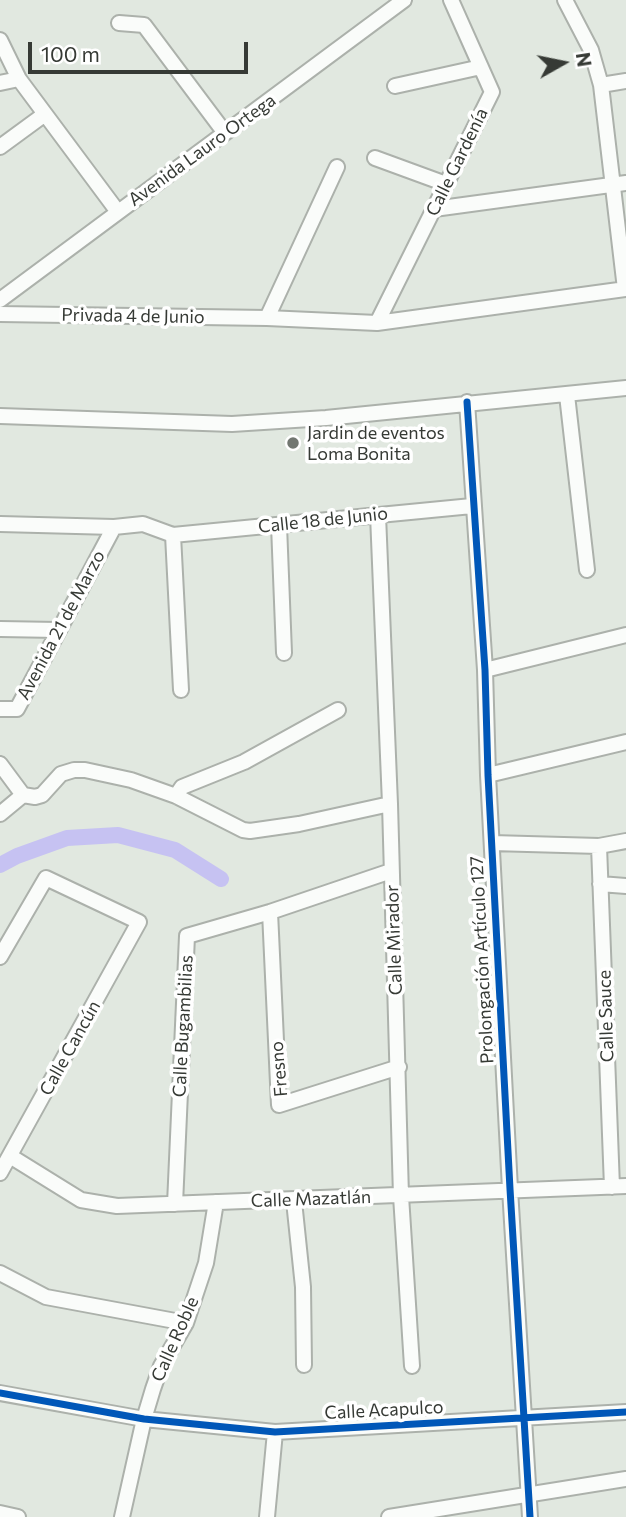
<!DOCTYPE html>
<html>
<head>
<meta charset="utf-8">
<style>
	body { margin:0 }
	#map { position:relative; width:626px; height:1517px; overflow:hidden; background:#e1e8e0; font-family:Commissioner,sans-serif }
	canvas { display:block }
	.north { position:absolute; left:528px; top:28px; width:70px; height:70px; -webkit-text-stroke:5px #fff; paint-order:stroke; rotate:81deg; font-size:19px; font-weight:700; line-height:28px; text-align:center; color:#363a35 }
	.north::after { content:''; display:block; margin:auto; width:24px; height:32px; background:#363a35; clip-path:polygon(50% 0,100% 100%,50% 72%,0 100%) }
	.scale { position:absolute; left:28px; top:42px; width:220px; height:32px; box-sizing:border-box; border:4px solid #363a35; border-top:0; padding-left:9px; font-size:21px; line-height:24px; white-space:nowrap; color:#363a35; -webkit-text-stroke:5px #fff; paint-order:stroke }
</style>
</head>
<body>
<div id="map">
<canvas width="626" height="1517"></canvas>
<div class="north">N</div>
<div class="scale">100 m</div>
</div>
<script>
const g = document.querySelector('canvas').getContext('2d');
g.lineJoin = 'round';
const shape = rows => new Path2D(rows.map(r => 'M' + r).join(''));
function strokePath(path, color, width, dash) { g.strokeStyle = color; g.lineWidth = width; g.lineCap = dash ? 'butt' : 'round'; g.setLineDash(dash || []); g.stroke(path); }
function drawText(font, color, halo, rows, align = 'center') {
  g.font = font + ' Commissioner,sans-serif'; g.lineWidth = 7; g.setLineDash([]); g.textBaseline = 'middle'; g.strokeStyle = halo; g.fillStyle = color; for (const [text, x, y, turn = 0] of rows) {
    g.save(); g.translate(x, y); g.rotate((+turn || 0) * Math.PI / 180); g.textAlign = isNaN(turn) ? turn : align; if (halo) g.strokeText(text, 0, 0); g.fillText(text, 0, 0); g.restore();
  }
}
strokePath(shape([
	[0,865,17,856,67,838,118,835,175,850,221,879]
]), '#c6c2f2', 16);
const street = shape([
	[565,0,591,50,601,85,625,289],
	[119,23,144,25,225,133],
	[0,40,19,79,118,212],
	[0,83,19,79],
	[601,85,626,81],
	[395,86,481,67],
	[0,147,45,114],
	[375,158,446,184],
	[434,209,626,183],
	[0,300,404,0],
	[0,314,267,318,377,323,626,289],
	[267,318,337,167],
	[377,323,492,92,451,0],
	[567,395,587,570],
	[467,402,485,670,488,775,510,1189,530,1517],
	[0,416,232,424,326,418,626,388],
	[378,515,390,804,401,1196,412,1366],
	[0,524,114,527,143,524,173,535,472,506],
	[279,525,284,653],
	[173,535,181,690],
	[0,629,58,630],
	[485,670,626,635],
	[0,709,17,709,114,527],
	[0,764,23,795],
	[488,775,626,742],
	[23,795,35,797,42,795,61,774,74,770,85,770,131,780,176,796,243,830,250,831,299,824,390,804],
	[176,796,182,787,244,762,338,710],
	[0,814,23,795],
	[492,843,599,846,626,841],
	[599,846,612,1187],
	[600,884,626,886],
	[270,912,279,1105,399,1067],
	[0,957,46,878,139,922,0,1173],
	[10,1156,81,1200,117,1206,626,1186],
	[294,1201,303,1287,304,1365],
	[175,1204,187,936,270,912,391,871],
	[0,1273,46,1297,186,1323],
	[0,1393,144,1419,275,1432,626,1412],
	[0,1513,18,1517],
	[122,1517,144,1419,153,1389,161,1366,186,1323,206,1263,216,1202],
	[267,1517,275,1432],
	[389,1517,626,1479]
]);
strokePath(street, '#acb1ab', 18);
strokePath(street, '#fafcfa', 14);
strokePath(shape([
	[467,402,485,670,488,775,510,1189,530,1517],
	[0,1393,144,1419,275,1432,626,1412]
]), '#0057b8', 7);
for (const [x, y, r, color] of [
	[293,443,7,"#727771"]
]) { const dot = new Path2D(); dot.arc(x, y, r, 0, 2 * Math.PI); g.fillStyle = color; g.fill(dot); strokePath(dot, '#fff', 2.5); }
drawText('18px', '#363a35', '#fff', [
	["Avenida Lauro Ortega",202,150,-36],
	["Calle Gardenía",457,162,-64],
	["Privada 4 de Junio",133,316,1],
	["Calle 18 de Junio",323,520,-6],
	["Avenida 21 de Marzo",61,625,-62],
	["Calle Mirador",394,940,-92],
	["Prolongación Artículo 127",482,960,-93],
	["Calle Sauce",606,1016,-92],
	["Calle Bugambilias",183,1026,-87],
	["Calle Cancún",70,1048,-61],
	["Fresno",279,1069,-95],
	["Calle Mazatlán",311,1199,-2],
	["Calle Roble",175,1339,-66],
	["Calle Acapulco",384,1410,-3]
]);
drawText('18px', '#363a35', '#fff', [
	["Jardin de eventos",307,433],
	["Loma Bonita",307,454]
], 'left');
</script>
</body>
</html>
